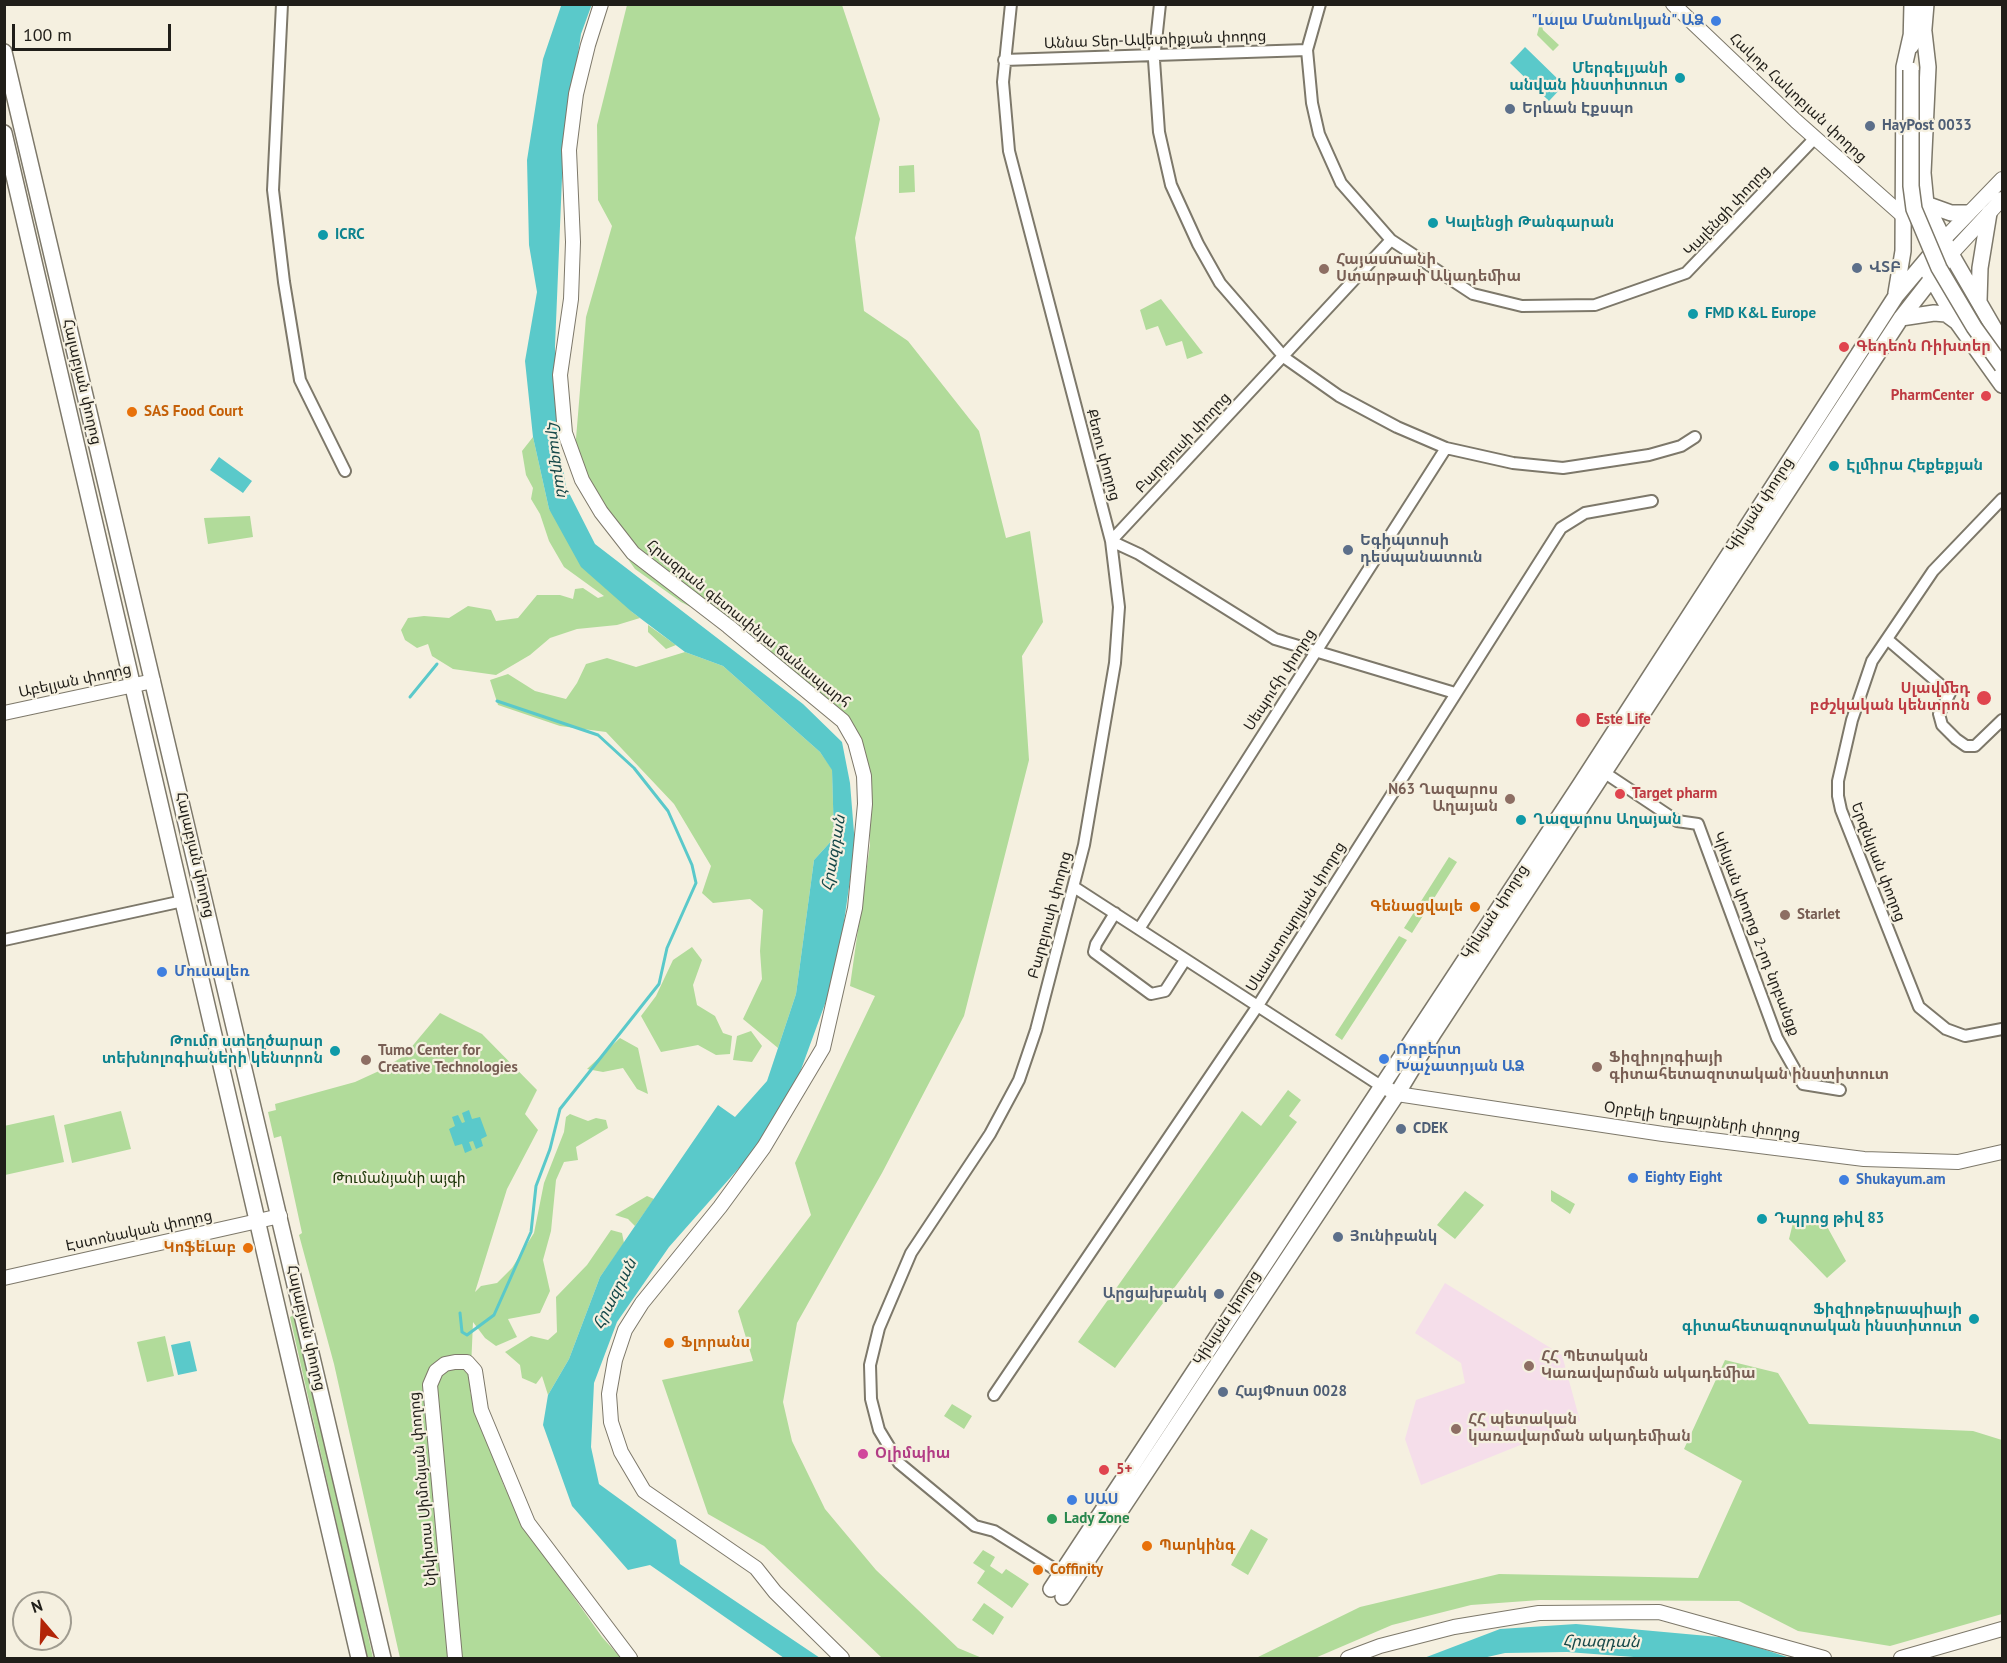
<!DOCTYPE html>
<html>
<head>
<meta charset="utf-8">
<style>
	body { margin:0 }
	#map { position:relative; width:2007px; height:1663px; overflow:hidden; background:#f5f0e0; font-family:"PT Sans",sans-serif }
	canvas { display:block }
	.frame { position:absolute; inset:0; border:6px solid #201e19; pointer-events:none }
	.north { position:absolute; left:12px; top:1591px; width:60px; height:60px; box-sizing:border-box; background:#f5f0e0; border:2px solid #a09c90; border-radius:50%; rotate:341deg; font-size:16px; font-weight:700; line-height:24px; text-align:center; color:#201e19 }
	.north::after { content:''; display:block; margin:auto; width:21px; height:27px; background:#b22508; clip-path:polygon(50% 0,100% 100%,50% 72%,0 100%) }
	.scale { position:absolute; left:12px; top:24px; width:159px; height:27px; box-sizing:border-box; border:3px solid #201e19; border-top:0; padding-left:8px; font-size:18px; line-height:21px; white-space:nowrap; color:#201e19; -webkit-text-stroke:4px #f5f0e0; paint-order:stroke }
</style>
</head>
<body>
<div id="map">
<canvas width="2007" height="1663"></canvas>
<div class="frame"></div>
<div class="north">N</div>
<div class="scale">100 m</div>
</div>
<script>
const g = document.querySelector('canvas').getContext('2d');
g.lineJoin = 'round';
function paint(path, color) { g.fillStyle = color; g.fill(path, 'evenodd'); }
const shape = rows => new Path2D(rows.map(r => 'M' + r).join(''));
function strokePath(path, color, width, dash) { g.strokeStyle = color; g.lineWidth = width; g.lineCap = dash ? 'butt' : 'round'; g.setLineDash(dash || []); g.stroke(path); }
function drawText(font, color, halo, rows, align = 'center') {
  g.font = font + ' "PT Sans","Noto Sans Armenian",sans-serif'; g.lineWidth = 4.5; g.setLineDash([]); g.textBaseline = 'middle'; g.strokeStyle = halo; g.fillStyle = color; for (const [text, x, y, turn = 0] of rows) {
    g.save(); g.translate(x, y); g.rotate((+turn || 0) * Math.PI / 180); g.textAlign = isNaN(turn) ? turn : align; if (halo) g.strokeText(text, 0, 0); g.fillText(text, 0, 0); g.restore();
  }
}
paint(shape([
	[1445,1283,1562,1355,1580,1421,1421,1485,1405,1439,1416,1400,1465,1383,1461,1363,1415,1333]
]), '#f5deea');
paint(shape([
	[627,5,842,5,880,119,855,238,864,311,908,341,979,431,1006,538,1030,531,1043,622,1022,656,1029,760,964,1016,882,1173,797,1323,783,1402,792,1441,825,1509,876,1570,958,1648,982,1658,882,1658,764,1546,708,1514,662,1380,753,1361,738,1311,811,1215,795,1163,875,996,850,986,870,845,869,770,831,714,724,624,681,602,635,569,602,523,574,463,586,317,612,226,598,200,597,125],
	[1554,10,1542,26,1543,30,1559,45,1553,51,1537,35,1539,27],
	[914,165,915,192,899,193,899,166],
	[1161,299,1203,353,1187,359,1182,341,1166,346,1158,326,1146,330,1140,310],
	[533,437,549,509,632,612,640,618,617,625,577,629,550,638,530,655,496,675,453,669,432,656,428,644,417,648,405,640,401,630,408,618,424,616,449,618,468,606,491,610,496,621,518,618,537,595,560,595,573,599,575,589,583,588,598,598,604,596,564,567,549,541,540,514,531,499,533,488,526,475,522,451],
	[250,516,253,537,208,544,204,518],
	[648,625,676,645,666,649,648,632],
	[685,652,723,666,820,752,832,769,834,838,814,860,796,994,778,1048,743,1019,762,979,760,951,763,910,750,899,713,903,702,893,711,866,674,804,606,732,560,726,498,705,490,680,508,674,535,691,566,699,577,683,586,664,607,658,636,667],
	[1449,857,1457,862,1412,933,1404,928],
	[1399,936,1407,940,1342,1040,1335,1035],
	[692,947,702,960,693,985,697,1005,715,1016,723,1033,732,1036,730,1054,716,1055,698,1045,661,1052,641,1016,656,996,673,960],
	[440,1013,482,1034,537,1090,525,1114,538,1130,507,1189,475,1292,481,1286,497,1283,512,1268,534,1233,544,1183,564,1132,566,1117,570,1114,588,1121,596,1118,606,1120,608,1128,576,1147,578,1160,564,1162,556,1180,551,1231,543,1260,550,1291,540,1313,508,1319,517,1337,496,1346,485,1338,473,1322,470,1392,504,1486,527,1531,602,1637,621,1658,400,1658,334,1364,299,1235,302,1233,281,1136,274,1138,268,1112,276,1110,275,1104,355,1082,379,1071,404,1056],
	[751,1031,762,1046,752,1062,733,1060,737,1036],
	[620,1038,638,1048,648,1094,637,1089,623,1068,603,1072,587,1069],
	[1288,1090,1301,1100,1289,1116,1297,1122,1115,1368,1078,1342,1242,1111,1261,1126],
	[121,1111,131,1149,72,1163,64,1125],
	[54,1115,64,1162,5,1175,4,1126],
	[1551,1190,1575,1204,1570,1214,1551,1201],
	[1465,1191,1484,1205,1455,1239,1437,1225],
	[647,1196,654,1199,635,1226,628,1219,615,1215],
	[1795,1215,1824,1221,1846,1261,1827,1278,1789,1239],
	[611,1230,622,1233,624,1243,600,1277,569,1359,548,1395,542,1376,536,1384,522,1378,520,1365,505,1352,531,1336,548,1340,557,1332,556,1297,587,1265],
	[294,1315,337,1493,373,1658,368,1658,366,1653,290,1317],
	[165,1336,174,1376,147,1382,137,1342],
	[1725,1360,1778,1373,1809,1424,1973,1431,2002,1440,2002,1614,1890,1646,1798,1631,1739,1601,1540,1600,1471,1605,1392,1625,1315,1658,1256,1658,1360,1607,1499,1574,1698,1578,1742,1481,1684,1449],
	[952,1404,972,1416,964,1429,944,1416],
	[1251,1529,1268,1539,1248,1575,1231,1565],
	[983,1550,995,1557,990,1566,1002,1574,1006,1569,1029,1584,1012,1608,977,1583,985,1571,973,1563],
	[984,1603,1004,1617,993,1635,972,1620]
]), '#b1db9a');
paint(shape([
	[592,4,581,34,563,154,555,346,557,429,566,487,595,544,803,704,842,742,850,783,855,845,837,971,795,1086,753,1152,669,1247,617,1322,594,1383,591,1447,599,1484,676,1540,680,1564,820,1658,784,1658,650,1565,628,1570,572,1506,543,1425,548,1395,569,1359,600,1277,718,1105,735,1117,767,1081,796,994,814,860,834,838,832,770,820,752,723,666,685,652,632,612,581,567,549,509,533,437,525,361,537,292,529,245,527,160,543,59,561,6],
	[1525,47,1564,85,1549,101,1510,63],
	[219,457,252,481,243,493,210,470],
	[469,1110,472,1119,480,1117,487,1136,481,1139,483,1146,476,1149,473,1141,469,1142,472,1150,465,1153,462,1144,455,1146,449,1129,455,1126,452,1117,458,1115,462,1123,465,1122,462,1113],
	[190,1341,197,1371,178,1375,171,1345],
	[1576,1624,1730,1638,1790,1658,1647,1658,1567,1652,1505,1653,1483,1658,1424,1658,1500,1629]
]), '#5ac9ca');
strokePath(shape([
	[410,697,437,664],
	[460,1313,462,1332,467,1335,494,1315,531,1232,536,1186,550,1149,560,1109,659,984,667,948,696,883,692,865,668,811,634,768,598,735,497,701]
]), '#5ac9ca', 3);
const street = shape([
	[282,4,273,190,284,282,300,380,345,471],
	[1011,4,1003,82,1009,151,1111,541,1119,607,1115,663,1084,845,1036,1030,1019,1080,990,1134,911,1253,879,1328,870,1365,871,1399,879,1430,899,1463,975,1526,994,1531,1061,1573],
	[1160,4,1154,60,1159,132,1171,185,1198,244,1220,283,1285,358,1339,396,1397,427,1446,448,1513,463,1563,468,1649,455,1681,446,1695,437],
	[1320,4,1307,50,1312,103,1319,134,1341,183,1391,240,1473,294,1522,306,1595,305,1686,273,1815,138],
	[1004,60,1307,50],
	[2002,499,1933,571,1872,661,1852,720,1838,781,1838,796,1841,810,1919,1007,1946,1029,1965,1036,2002,1029],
	[1111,541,1391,240],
	[1111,541,1139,554,1275,639,1455,693],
	[1887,639,1950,693,1939,714,1942,725,1956,739,1966,746,1975,746,2002,720],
	[1605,773,1677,821,1698,824,1777,1038,1803,1084,1840,1090],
	[1074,887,1381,1086],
	[1115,913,1096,944,1094,952,1151,994,1165,991,1185,960],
	[1139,929,1446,448],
	[4,940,183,901],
	[994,1395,1257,1007,1561,528,1585,513,1652,501]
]);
const secondary = shape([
	[601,4,588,45,576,94,569,150,573,242,571,299,560,375,565,433,582,480,601,512,633,553,728,626,843,721,855,742,864,776,865,804,855,908,823,1048,764,1147,720,1207,642,1303,625,1330,615,1360,609,1394,611,1422,621,1452,644,1491,756,1568,775,1592,842,1658],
	[1673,4,1796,121,1901,214],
	[1944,239,2002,179],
	[1951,254,2002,199],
	[4,713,153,681],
	[1388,1089,1397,1094,1663,1134,1864,1159,1958,1162,2002,1152],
	[4,1278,280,1216],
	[455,1658,430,1385,436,1371,445,1364,455,1362,467,1362,475,1371,481,1410,528,1523,630,1658],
	[1348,1658,1380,1646,1454,1627,1539,1613,1659,1612,1824,1658],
	[1901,1658,2002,1629]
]);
const primary = shape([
	[1924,32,1928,67,1923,173,1926,204,1951,254,2002,342],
	[1923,40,1926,4],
	[1911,46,1912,4],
	[4,52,383,1658],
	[4,133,359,1658],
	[1926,204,1951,213,1968,213],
	[1927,270,1957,322,2002,385],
	[1896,293,1903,251,1904,67,1911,36],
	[1979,301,1980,268,1989,213],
	[1901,318,1934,313,1946,314,1957,322],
	[1051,1589,1580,785,1896,296,1944,239],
	[1063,1597,1397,1094,1433,1034,1901,318,1951,254]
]);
strokePath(street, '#7d786a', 14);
strokePath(secondary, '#7d786a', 16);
strokePath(primary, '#7d786a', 18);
strokePath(street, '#fff', 10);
strokePath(secondary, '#fff', 14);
strokePath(primary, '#fff', 15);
const primaryBridge = shape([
	[1911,70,1911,186,1914,209,1939,268,1974,327,2002,366]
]);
strokePath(primaryBridge, '#7d786a', 18, []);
strokePath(primaryBridge, '#fff', 15);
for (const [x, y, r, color] of [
	[1716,21,6,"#3f7fe0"],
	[1680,78,6,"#0f9aa8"],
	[1510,109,6,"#5c6f8a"],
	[1870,126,6,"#5c6f8a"],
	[1433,223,6,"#0f9aa8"],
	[323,235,6,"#0f9aa8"],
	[1857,268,6,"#5c6f8a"],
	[1324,269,6,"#8d6e63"],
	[1693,314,6,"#0f9aa8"],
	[1844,347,6,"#e0444e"],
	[1986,396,6,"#e0444e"],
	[132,412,6,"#e8710a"],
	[1834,466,6,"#0f9aa8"],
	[1348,550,6,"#5c6f8a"],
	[1984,698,8,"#e0444e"],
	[1583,720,8,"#e0444e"],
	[1620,794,6,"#e0444e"],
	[1510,799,6,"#8d6e63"],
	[1521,820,6,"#0f9aa8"],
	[1475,907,6,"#e8710a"],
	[1785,915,6,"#8d6e63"],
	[162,972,6,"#3f7fe0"],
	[335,1051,6,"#0f9aa8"],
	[1384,1059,6,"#3f7fe0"],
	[366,1060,6,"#8d6e63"],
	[1597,1067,6,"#8d6e63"],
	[1401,1129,6,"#5c6f8a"],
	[1633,1178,6,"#3f7fe0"],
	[1844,1180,6,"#3f7fe0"],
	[1762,1219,6,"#0f9aa8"],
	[1338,1237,6,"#5c6f8a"],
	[248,1248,6,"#e8710a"],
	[1219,1294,6,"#5c6f8a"],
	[1974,1319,6,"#0f9aa8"],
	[669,1343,6,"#e8710a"],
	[1529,1366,6,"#8d6e63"],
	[1223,1392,6,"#5c6f8a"],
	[1456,1429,6,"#8d6e63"],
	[863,1454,6,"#d1479c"],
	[1104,1470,6,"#e0444e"],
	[1072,1500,6,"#3f7fe0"],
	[1052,1519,6,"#2e9e5b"],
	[1147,1546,6,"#e8710a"],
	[1038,1570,6,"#e8710a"]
]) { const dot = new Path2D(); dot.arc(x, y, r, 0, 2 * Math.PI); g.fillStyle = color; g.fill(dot); strokePath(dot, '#f5f0e0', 2); }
drawText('bold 15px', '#366cbe', '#f5f0e0', [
	["\"Լալա Մանուկյան\" ԱՁ",1704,21,"right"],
	["Մուսալեռ",174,972],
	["Ռոբերտ",1396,1050],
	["Խաչատրյան ԱՁ",1396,1067],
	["Eighty Eight",1645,1178],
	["Shukayum.am",1856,1180],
	["ՍԱՍ",1084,1500]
], 'left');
drawText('15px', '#201e19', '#f5f0e0', [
	["Աննա Տեր-Ավետիքյան փողոց",1155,40,-2],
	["Հակոբ Հակոբյան փողոց",1798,98,43],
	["Կալենցի փողոց",1727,211,-47],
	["Հալաբյան փողոց",82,382,77],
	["Բարբյուսի փողոց",1183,443,-47],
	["Քեռու փողոց",1103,455,75],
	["Կիևյան փողոց",1760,505,-57],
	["Հրազդան գետափնյա ճանապարհ",748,624,39],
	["Սեպուհի փողոց",1280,680,-57],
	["Աբելյան փողոց",75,681,-12],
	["Հալաբյան փողոց",195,855,77],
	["Երզնկյան փողոց",1878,862,69],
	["Կիևյան փողոց",1495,912,-57],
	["Բարբյուսի փողոց",1050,915,-75],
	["Սևաստոպոլյան փողոց",1296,917,-58],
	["Կիևյան փողոց 2-րդ նրբանցք",1756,934,69],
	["Օրբելի եղբայրների փողոց",1702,1121,8],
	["Էստոնական փողոց",139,1231,-12],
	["Կիևյան փողոց",1227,1318,-57],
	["Հալաբյան փողոց",306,1328,77],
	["Նիկիտա Սիմոնյան փողոց",423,1489,-95]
]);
drawText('bold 15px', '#0d838f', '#f5f0e0', [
	["Մերգելյանի",1668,69,"right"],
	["անվան ինստիտուտ",1668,86,"right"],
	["Կալենցի Թանգարան",1445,223],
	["ICRC",335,235],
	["FMD K&L Europe",1705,314],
	["Էլմիրա Հեքեքյան",1846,466],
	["Ղազարոս Աղայան",1533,820],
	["Թումո ստեղծարար",323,1042,"right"],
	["տեխնոլոգիաների կենտրոն",323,1059,"right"],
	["Դպրոց թիվ 83",1774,1219],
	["Ֆիզիոթերապիայի",1962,1310,"right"],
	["գիտահետազոտական ինստիտուտ",1962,1327,"right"]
], 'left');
drawText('bold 15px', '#4e5e75', '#f5f0e0', [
	["Երևան Էքսպո",1522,109],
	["HayPost 0033",1882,126],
	["ՎՏԲ",1869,268],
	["Եգիպտոսի",1360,541],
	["դեսպանատուն",1360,558],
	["CDEK",1413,1129],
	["Յունիբանկ",1350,1237],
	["Արցախբանկ",1207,1294,"right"],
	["ՀայՓոստ 0028",1235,1392]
], 'left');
drawText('bold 15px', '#785e54', '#f5f0e0', [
	["Հայաստանի",1336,260],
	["Ստարթափ Ակադեմիա",1336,277],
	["N63 Ղազարոս",1498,790,"right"],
	["Աղայան",1498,807,"right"],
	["Starlet",1797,915],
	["Tumo Center for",378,1051],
	["Creative Technologies",378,1068],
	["Ֆիզիոլոգիայի",1609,1058],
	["գիտահետազոտական ինստիտուտ",1609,1075],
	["ՀՀ Պետական",1541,1357],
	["Կառավարման ակադեմիա",1541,1374],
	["ՀՀ պետական",1468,1420],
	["կառավարման ակադեմիան",1468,1437]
], 'left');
drawText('bold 15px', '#be3a42', '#f5f0e0', [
	["Գեդեոն Ռիխտեր",1856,347],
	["PharmCenter",1974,396,"right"],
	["Սլավմեդ",1970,689,"right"],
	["բժշկական կենտրոն",1970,706,"right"],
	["Este Life",1596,720],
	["Target pharm",1632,794],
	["5+",1116,1470]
], 'left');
drawText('bold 15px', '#c56008', '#f5f0e0', [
	["SAS Food Court",144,412],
	["Գենացվալե",1463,907,"right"],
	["ԿոֆեԼաբ",236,1248,"right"],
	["Ֆլորանս",681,1343],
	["Պարկինգ",1159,1546],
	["Coffinity",1050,1570]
], 'left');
drawText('15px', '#1b3506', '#f5f0e0', [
	["Թումանյանի այգի",399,1179]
]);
drawText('bold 15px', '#b23c85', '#f5f0e0', [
	["Օլիմպիա",875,1454]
], 'left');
drawText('bold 15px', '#27864d', '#f5f0e0', [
	["Lady Zone",1064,1519]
], 'left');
drawText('italic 16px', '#164848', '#f5f0e0', [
	["Հրազդան",557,459,83],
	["Հրազդան",834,853,-80],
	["Հրազդան",615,1294,-63],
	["Հրազդան",1601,1642,1]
]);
</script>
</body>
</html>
